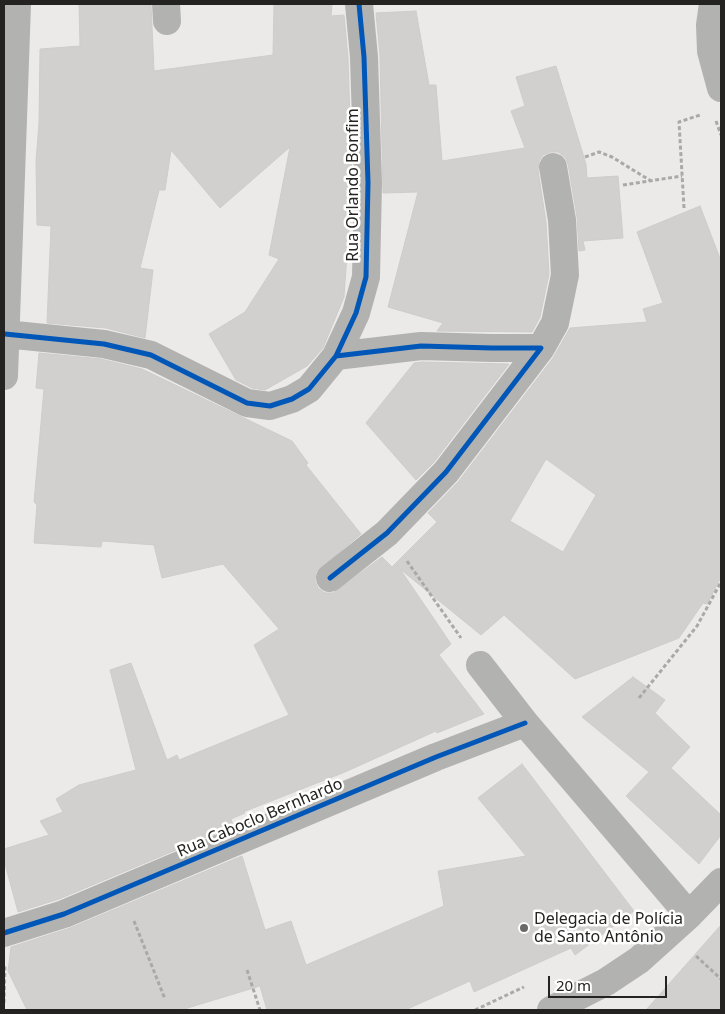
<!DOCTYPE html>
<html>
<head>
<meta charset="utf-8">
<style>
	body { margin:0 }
	#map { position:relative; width:725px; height:1014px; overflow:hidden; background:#eceae8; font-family:"Noto Sans",sans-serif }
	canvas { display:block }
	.frame { position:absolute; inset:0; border:5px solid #242321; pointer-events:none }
	.scale { position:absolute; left:548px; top:976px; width:119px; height:22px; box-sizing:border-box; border:2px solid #242321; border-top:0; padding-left:6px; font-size:15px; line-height:18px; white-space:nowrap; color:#242321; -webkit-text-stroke:4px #fff; paint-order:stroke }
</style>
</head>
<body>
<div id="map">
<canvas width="725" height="1014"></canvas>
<div class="frame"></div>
<div class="scale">20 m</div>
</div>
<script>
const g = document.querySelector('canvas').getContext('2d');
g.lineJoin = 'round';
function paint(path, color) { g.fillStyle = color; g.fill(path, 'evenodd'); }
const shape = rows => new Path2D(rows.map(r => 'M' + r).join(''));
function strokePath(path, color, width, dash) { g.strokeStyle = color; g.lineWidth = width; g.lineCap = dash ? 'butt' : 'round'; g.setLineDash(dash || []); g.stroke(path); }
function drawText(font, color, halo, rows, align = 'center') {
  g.font = font + ' "Noto Sans",sans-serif'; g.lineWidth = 5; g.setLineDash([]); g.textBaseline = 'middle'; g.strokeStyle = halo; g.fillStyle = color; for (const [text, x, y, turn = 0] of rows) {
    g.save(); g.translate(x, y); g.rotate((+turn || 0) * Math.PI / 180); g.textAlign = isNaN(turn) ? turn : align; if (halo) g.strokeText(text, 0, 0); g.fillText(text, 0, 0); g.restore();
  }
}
const building = shape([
	[79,4,151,4,154,71,273,55,274,4,332,4,331,16,344,15,348,58,352,183,344,297,323,348,307,366,265,390,252,388,236,380,209,334,245,312,279,259,269,255,290,147,220,208,171,150,165,190,159,190,140,268,153,270,145,338,106,328,47,323,51,226,37,225,36,161,39,123,40,49,80,46,79,4],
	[416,11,429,85,436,85,442,161,525,148,511,111,525,106,516,77,556,66,586,164,587,178,618,176,623,238,583,241,585,250,579,251,577,217,568,164,565,157,558,152,550,152,543,155,539,161,538,170,546,222,549,274,540,317,532,332,437,331,443,323,388,307,418,192,383,193,380,56,376,13,416,11],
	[700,206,721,261,721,577,707,604,703,603,679,638,575,679,504,615,481,635,400,569,451,644,439,655,484,714,437,733,436,731,345,772,243,812,245,813,231,819,233,826,59,899,18,912,4,860,4,849,49,835,40,821,63,812,56,799,79,785,136,770,110,670,131,663,167,760,177,755,179,760,289,715,254,645,279,629,223,564,162,578,154,545,102,541,101,547,34,543,37,505,34,502,44,389,36,388,39,353,101,359,142,369,292,441,308,463,306,465,361,534,316,572,315,581,318,588,325,593,333,593,382,557,392,567,437,522,428,513,458,482,553,358,570,328,647,322,643,309,663,303,637,232,700,206],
	[546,459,596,495,563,552,510,521,546,459],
	[422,362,509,364,434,462,416,480,366,423,414,363,422,362],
	[633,677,665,700,655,713,690,747,671,768,721,815,721,835,699,864,626,796,649,772,582,717,633,677],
	[522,764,634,911,575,955,571,948,474,992,470,981,405,1010,267,1010,260,986,181,1010,27,1010,8,971,11,947,70,928,242,856,265,930,291,921,306,965,444,906,438,871,526,856,478,798,522,764],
	[721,925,721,1010,646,1010,721,925]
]);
paint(building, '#d2d0cf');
strokePath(building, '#ceccca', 1);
strokePath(shape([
	[716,121,721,135],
	[585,157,599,152,612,157,651,181],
	[623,185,682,176],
	[684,208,679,122,700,115],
	[407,561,461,638],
	[639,698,697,626,721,582],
	[134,921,165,999],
	[696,956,721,979],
	[247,970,260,1010],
	[4,1003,5,966],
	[475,1010,524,987]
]), '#aba9a8', 3, [4, 2.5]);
strokePath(shape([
	[166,4,167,21],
	[713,4,710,25,711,51,721,88],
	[5,334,104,344,151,355,247,403,270,406,292,399,309,389,336,356,356,313,366,277,368,183,364,57,359,4],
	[541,348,555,323,565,275,562,220,553,167],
	[4,376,17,4],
	[330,578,387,533,446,472,541,348,492,348,421,346,336,356],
	[480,665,525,723,689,915],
	[4,933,64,914,436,757,525,723],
	[551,1010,606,982,639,960,689,915,721,882]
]), '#b2b2b1', 28);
strokePath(shape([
	[5,334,104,344,151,355,247,403,270,406,292,399,309,389,336,356,356,313,366,277,368,183,364,57,359,4],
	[330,578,387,533,446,472,541,348,492,348,421,346,336,356],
	[4,933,64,914,436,757,525,723]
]), '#0057b8', 5);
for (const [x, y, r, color] of [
	[524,928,5,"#6a6967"]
]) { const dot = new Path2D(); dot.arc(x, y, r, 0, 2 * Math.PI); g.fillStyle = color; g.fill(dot); strokePath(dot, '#fff', 2); }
drawText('16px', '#242321', '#fff', [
	["Rua Orlando Bonfim",353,185,-90],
	["Rua Caboclo Bernhardo",260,818,-23]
]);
drawText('16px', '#242321', '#fff', [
	["Delegacia de Polícia",534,919],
	["de Santo Antônio",534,937]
], 'left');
</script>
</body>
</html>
